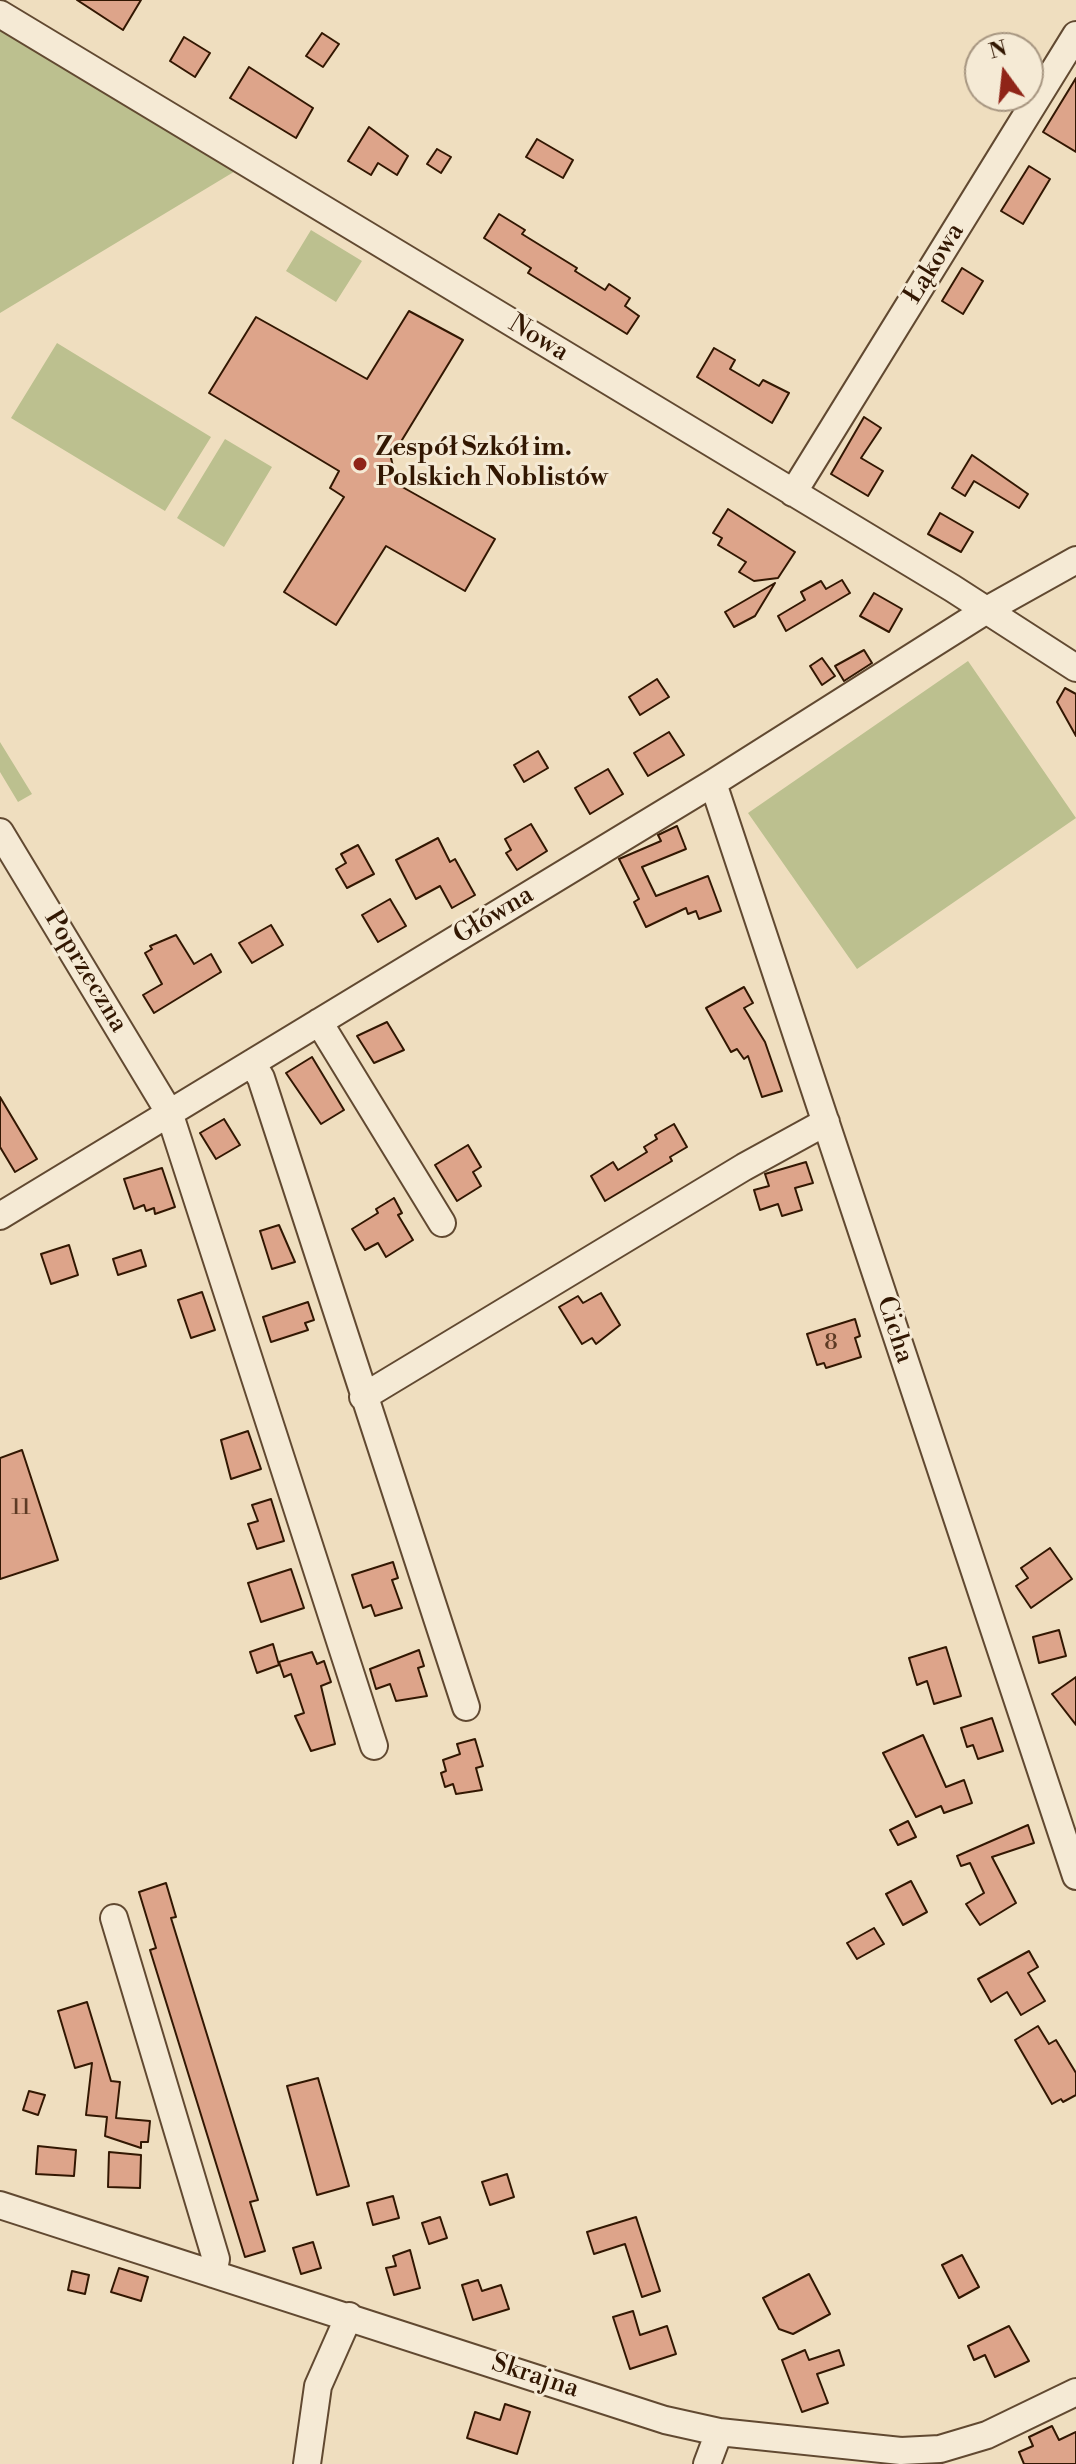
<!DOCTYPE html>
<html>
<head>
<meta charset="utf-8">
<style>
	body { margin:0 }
	#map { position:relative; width:1076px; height:2464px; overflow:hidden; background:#efdebf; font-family:"Libre Bodoni",serif }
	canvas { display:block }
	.north { position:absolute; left:964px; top:32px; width:80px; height:80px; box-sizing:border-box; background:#f5ead5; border:2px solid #a79681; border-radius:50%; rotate:345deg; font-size:22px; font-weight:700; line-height:32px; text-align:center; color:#321702 }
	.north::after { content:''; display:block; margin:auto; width:28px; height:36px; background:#8f2418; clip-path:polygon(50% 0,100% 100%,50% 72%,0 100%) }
</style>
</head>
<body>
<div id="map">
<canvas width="1076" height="2464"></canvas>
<div class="north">N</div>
</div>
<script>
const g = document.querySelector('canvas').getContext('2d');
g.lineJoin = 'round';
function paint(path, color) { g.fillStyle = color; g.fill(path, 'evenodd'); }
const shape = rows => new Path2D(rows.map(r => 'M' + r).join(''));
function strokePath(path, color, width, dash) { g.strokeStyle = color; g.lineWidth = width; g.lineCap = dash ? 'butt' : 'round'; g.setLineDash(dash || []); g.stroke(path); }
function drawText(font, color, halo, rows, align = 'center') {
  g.font = font + ' "Libre Bodoni",serif'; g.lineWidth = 6; g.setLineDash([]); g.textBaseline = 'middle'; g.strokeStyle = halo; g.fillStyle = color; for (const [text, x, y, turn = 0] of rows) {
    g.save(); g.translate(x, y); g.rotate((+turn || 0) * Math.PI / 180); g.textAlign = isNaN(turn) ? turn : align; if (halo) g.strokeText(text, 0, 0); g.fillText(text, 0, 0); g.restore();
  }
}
paint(shape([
	[0,29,237,170,0,313],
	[311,230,362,261,336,302,286,271],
	[57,343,211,437,165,511,11,418],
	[225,439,272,467,224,547,177,518],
	[968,661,1076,818,857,969,748,813],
	[0,742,32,794,18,802,0,772]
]), '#bcc08f');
const building = shape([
	[77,0,141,0,123,30,77,0],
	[322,33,339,44,323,67,306,56,322,33],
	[184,37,210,53,195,77,170,61,184,37],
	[249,67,313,108,296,138,230,98,249,67],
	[1076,78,1076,152,1043,132,1076,78],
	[369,127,408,156,397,175,378,163,371,175,348,161,369,127],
	[537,139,573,160,563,178,526,157,537,139],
	[437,149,451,157,441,173,427,164,437,149],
	[1029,166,1050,179,1023,224,1001,211,1029,166],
	[499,214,525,230,522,234,577,268,575,271,605,290,609,284,630,298,625,306,639,316,627,334,528,273,531,268,484,238,499,214],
	[962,268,983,281,963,314,942,301,962,268],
	[409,311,463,340,391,458,397,484,495,539,465,591,386,546,336,625,284,592,344,497,330,488,339,471,209,393,256,317,367,379,409,311],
	[714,348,735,360,730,369,759,386,763,380,789,393,772,423,697,377,714,348],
	[864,417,881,428,861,458,883,471,868,496,831,474,864,417],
	[972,455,1028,494,1019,508,974,481,965,496,952,488,972,455],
	[728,509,795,552,778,578,754,581,739,572,746,562,718,545,722,538,713,533,728,509],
	[940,513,973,532,961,552,928,534,940,513],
	[842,580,850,593,786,631,778,616,805,600,801,592,821,581,826,589,842,580],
	[775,583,755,616,734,627,725,612,775,583],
	[874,593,902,609,889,632,860,616,874,593],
	[864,650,872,663,844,681,835,666,864,650],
	[822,658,835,676,822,685,810,666,822,658],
	[657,679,669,697,640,715,629,697,657,679],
	[1065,688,1076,694,1076,736,1057,702,1065,688],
	[669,732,684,755,648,776,634,753,669,732],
	[538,751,548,768,524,782,514,765,538,751],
	[608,769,623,794,590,814,575,788,608,769],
	[531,824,547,851,517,870,506,853,511,850,505,839,531,824],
	[677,826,686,849,642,867,656,896,708,876,721,911,699,919,696,911,688,914,686,908,646,927,634,902,639,899,619,859,661,841,658,835,677,826],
	[438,838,450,862,455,859,475,895,452,908,440,886,416,899,396,860,438,838],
	[358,845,374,874,347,888,336,869,346,863,341,854,358,845],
	[390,899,406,926,378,942,362,915,390,899],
	[271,925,283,945,252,963,239,943,271,925],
	[176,935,194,964,211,954,221,972,154,1013,143,995,162,984,145,953,152,949,150,946,176,935],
	[744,987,753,1003,744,1008,765,1042,782,1091,762,1097,748,1056,744,1059,737,1049,731,1052,706,1008,744,987],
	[387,1022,404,1050,374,1063,357,1036,387,1022],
	[312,1057,344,1110,321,1124,286,1073,312,1057],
	[0,1097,37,1159,15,1172,0,1147,0,1097],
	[224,1119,240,1145,216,1159,200,1133,224,1119],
	[674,1124,687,1147,670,1157,672,1161,605,1201,591,1176,613,1162,618,1170,647,1152,644,1147,657,1139,655,1135,674,1124],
	[468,1145,481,1167,473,1172,481,1186,457,1201,435,1165,468,1145],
	[806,1162,813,1183,795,1188,802,1210,782,1216,778,1204,760,1210,754,1190,769,1186,765,1174,806,1162],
	[162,1168,175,1207,155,1214,154,1208,146,1211,144,1205,134,1209,124,1179,162,1168],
	[394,1198,402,1213,398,1215,413,1240,386,1257,378,1243,365,1250,352,1229,378,1213,376,1209,394,1198],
	[279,1225,295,1262,272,1269,260,1231,279,1225],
	[69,1245,78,1275,51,1284,41,1254,69,1245],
	[141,1250,146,1266,118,1275,113,1259,141,1250],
	[202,1292,215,1330,191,1338,178,1300,202,1292],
	[601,1293,620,1325,596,1344,592,1338,582,1344,559,1307,578,1296,583,1303,601,1293],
	[308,1302,314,1320,305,1323,308,1330,271,1342,263,1317,308,1302],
	[855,1319,860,1336,855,1338,861,1357,826,1368,824,1363,817,1365,807,1334,855,1319],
	[248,1431,261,1469,231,1479,221,1440,248,1431],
	[22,1450,58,1560,0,1579,0,1458,22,1450],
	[271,1499,284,1541,257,1549,248,1524,258,1521,252,1505,271,1499],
	[1050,1548,1072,1579,1031,1608,1016,1586,1028,1578,1021,1568,1050,1548],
	[393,1562,398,1578,392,1580,402,1608,375,1616,371,1605,363,1608,352,1575,393,1562],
	[291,1569,304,1608,261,1622,248,1583,291,1569],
	[1059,1630,1066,1656,1039,1663,1033,1637,1059,1630],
	[273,1644,279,1665,257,1673,250,1652,273,1644],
	[946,1647,961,1696,934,1704,927,1681,917,1685,909,1658,946,1647],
	[419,1650,424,1666,418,1668,427,1696,396,1701,390,1684,376,1689,370,1669,419,1650],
	[312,1652,317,1664,324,1661,331,1682,321,1686,335,1744,311,1751,295,1716,304,1713,291,1674,284,1677,279,1662,312,1652],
	[1076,1677,1076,1725,1052,1694,1076,1677],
	[992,1718,1003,1751,978,1759,973,1745,967,1747,961,1728,992,1718],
	[923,1735,946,1787,964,1780,972,1803,944,1813,941,1806,916,1817,883,1753,923,1735],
	[475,1739,483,1766,476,1768,482,1790,456,1794,453,1784,445,1787,441,1773,446,1771,443,1760,460,1754,457,1744,475,1739],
	[908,1821,916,1837,898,1845,890,1830,908,1821],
	[1028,1825,1034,1843,992,1857,1016,1903,980,1925,966,1904,984,1893,970,1863,961,1866,957,1856,1028,1825],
	[911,1881,927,1912,903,1925,886,1894,911,1881],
	[166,1883,176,1917,171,1918,258,2200,250,2202,265,2251,245,2257,150,1950,156,1948,139,1892,166,1883],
	[874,1928,884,1944,857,1959,847,1943,874,1928],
	[1029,1951,1038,1967,1028,1973,1045,2001,1021,2015,1007,1992,991,2002,978,1979,1029,1951],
	[87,2002,111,2081,120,2082,116,2118,150,2121,148,2142,141,2142,141,2148,105,2136,107,2117,86,2115,92,2063,75,2068,58,2011,87,2002],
	[1038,2026,1049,2044,1056,2040,1076,2073,1076,2095,1063,2102,1061,2099,1052,2104,1015,2040,1038,2026],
	[318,2078,349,2186,317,2195,287,2086,318,2078],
	[29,2091,45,2095,38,2115,23,2110,29,2091],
	[38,2146,76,2150,74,2176,36,2174,38,2146],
	[109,2152,141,2155,140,2188,108,2187,109,2152],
	[507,2174,514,2197,490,2205,482,2182,507,2174],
	[393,2196,399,2218,373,2225,367,2203,393,2196],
	[440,2217,447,2238,429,2244,422,2223,440,2217],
	[636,2217,660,2291,642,2297,625,2244,594,2254,587,2232,636,2217],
	[313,2242,321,2268,301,2274,293,2248,313,2242],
	[410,2250,420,2288,394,2295,386,2268,396,2266,393,2256,410,2250],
	[962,2255,979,2287,959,2298,942,2265,962,2255],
	[119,2268,148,2277,141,2301,111,2292,119,2268],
	[72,2271,89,2275,85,2294,68,2290,72,2271],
	[809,2274,830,2314,793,2334,779,2329,763,2298,809,2274],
	[478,2280,482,2291,501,2285,509,2309,473,2320,462,2285,478,2280],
	[633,2311,640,2335,667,2326,676,2354,630,2369,613,2317,633,2311],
	[1009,2326,1029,2361,995,2377,985,2355,974,2360,968,2346,1009,2326],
	[805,2350,809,2360,839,2350,844,2365,817,2374,828,2403,802,2412,782,2360,805,2350],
	[505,2404,530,2412,517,2454,467,2438,475,2412,500,2420,505,2404],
	[1052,2426,1059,2440,1076,2432,1076,2464,1024,2464,1019,2452,1033,2446,1029,2437,1052,2426]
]);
paint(building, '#dda48a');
strokePath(building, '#321702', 2);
const minor = shape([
	[0,14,952,588,1076,668],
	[793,493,1076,35],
	[713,783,1076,1876],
	[0,832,169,1112,374,1746],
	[319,1022,442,1223],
	[252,1063,261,1078,466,1707],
	[0,1216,713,783,985,611,1076,560],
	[363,1397,744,1167,826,1122],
	[114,1918,216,2259,213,2274],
	[0,2205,665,2420,719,2432,901,2451,940,2449,987,2435,1076,2392],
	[307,2464,318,2386,349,2316],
	[707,2464,719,2432]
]);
strokePath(minor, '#614931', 30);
strokePath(minor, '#f5ead5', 26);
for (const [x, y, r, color] of [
	[360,464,8,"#8f2418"]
]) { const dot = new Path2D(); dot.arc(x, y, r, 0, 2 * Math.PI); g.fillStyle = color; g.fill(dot); strokePath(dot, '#f5ead5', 3); }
drawText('22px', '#5d3a24', null, [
	["8",831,1344],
	["11",21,1509]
]);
drawText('26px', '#321702', '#f5ead5', [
	["Łąkowa",935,264,-58],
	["Nowa",538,339,31],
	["Główna",494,916,-31],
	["Poprzeczna",85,972,59],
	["Cicha",894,1330,72],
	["Skrajna",535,2377,18]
]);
drawText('bold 26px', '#321702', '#f5ead5', [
	["Zespół Szkół im.",376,449],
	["Polskich Noblistów",376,479]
], 'left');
</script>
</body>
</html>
